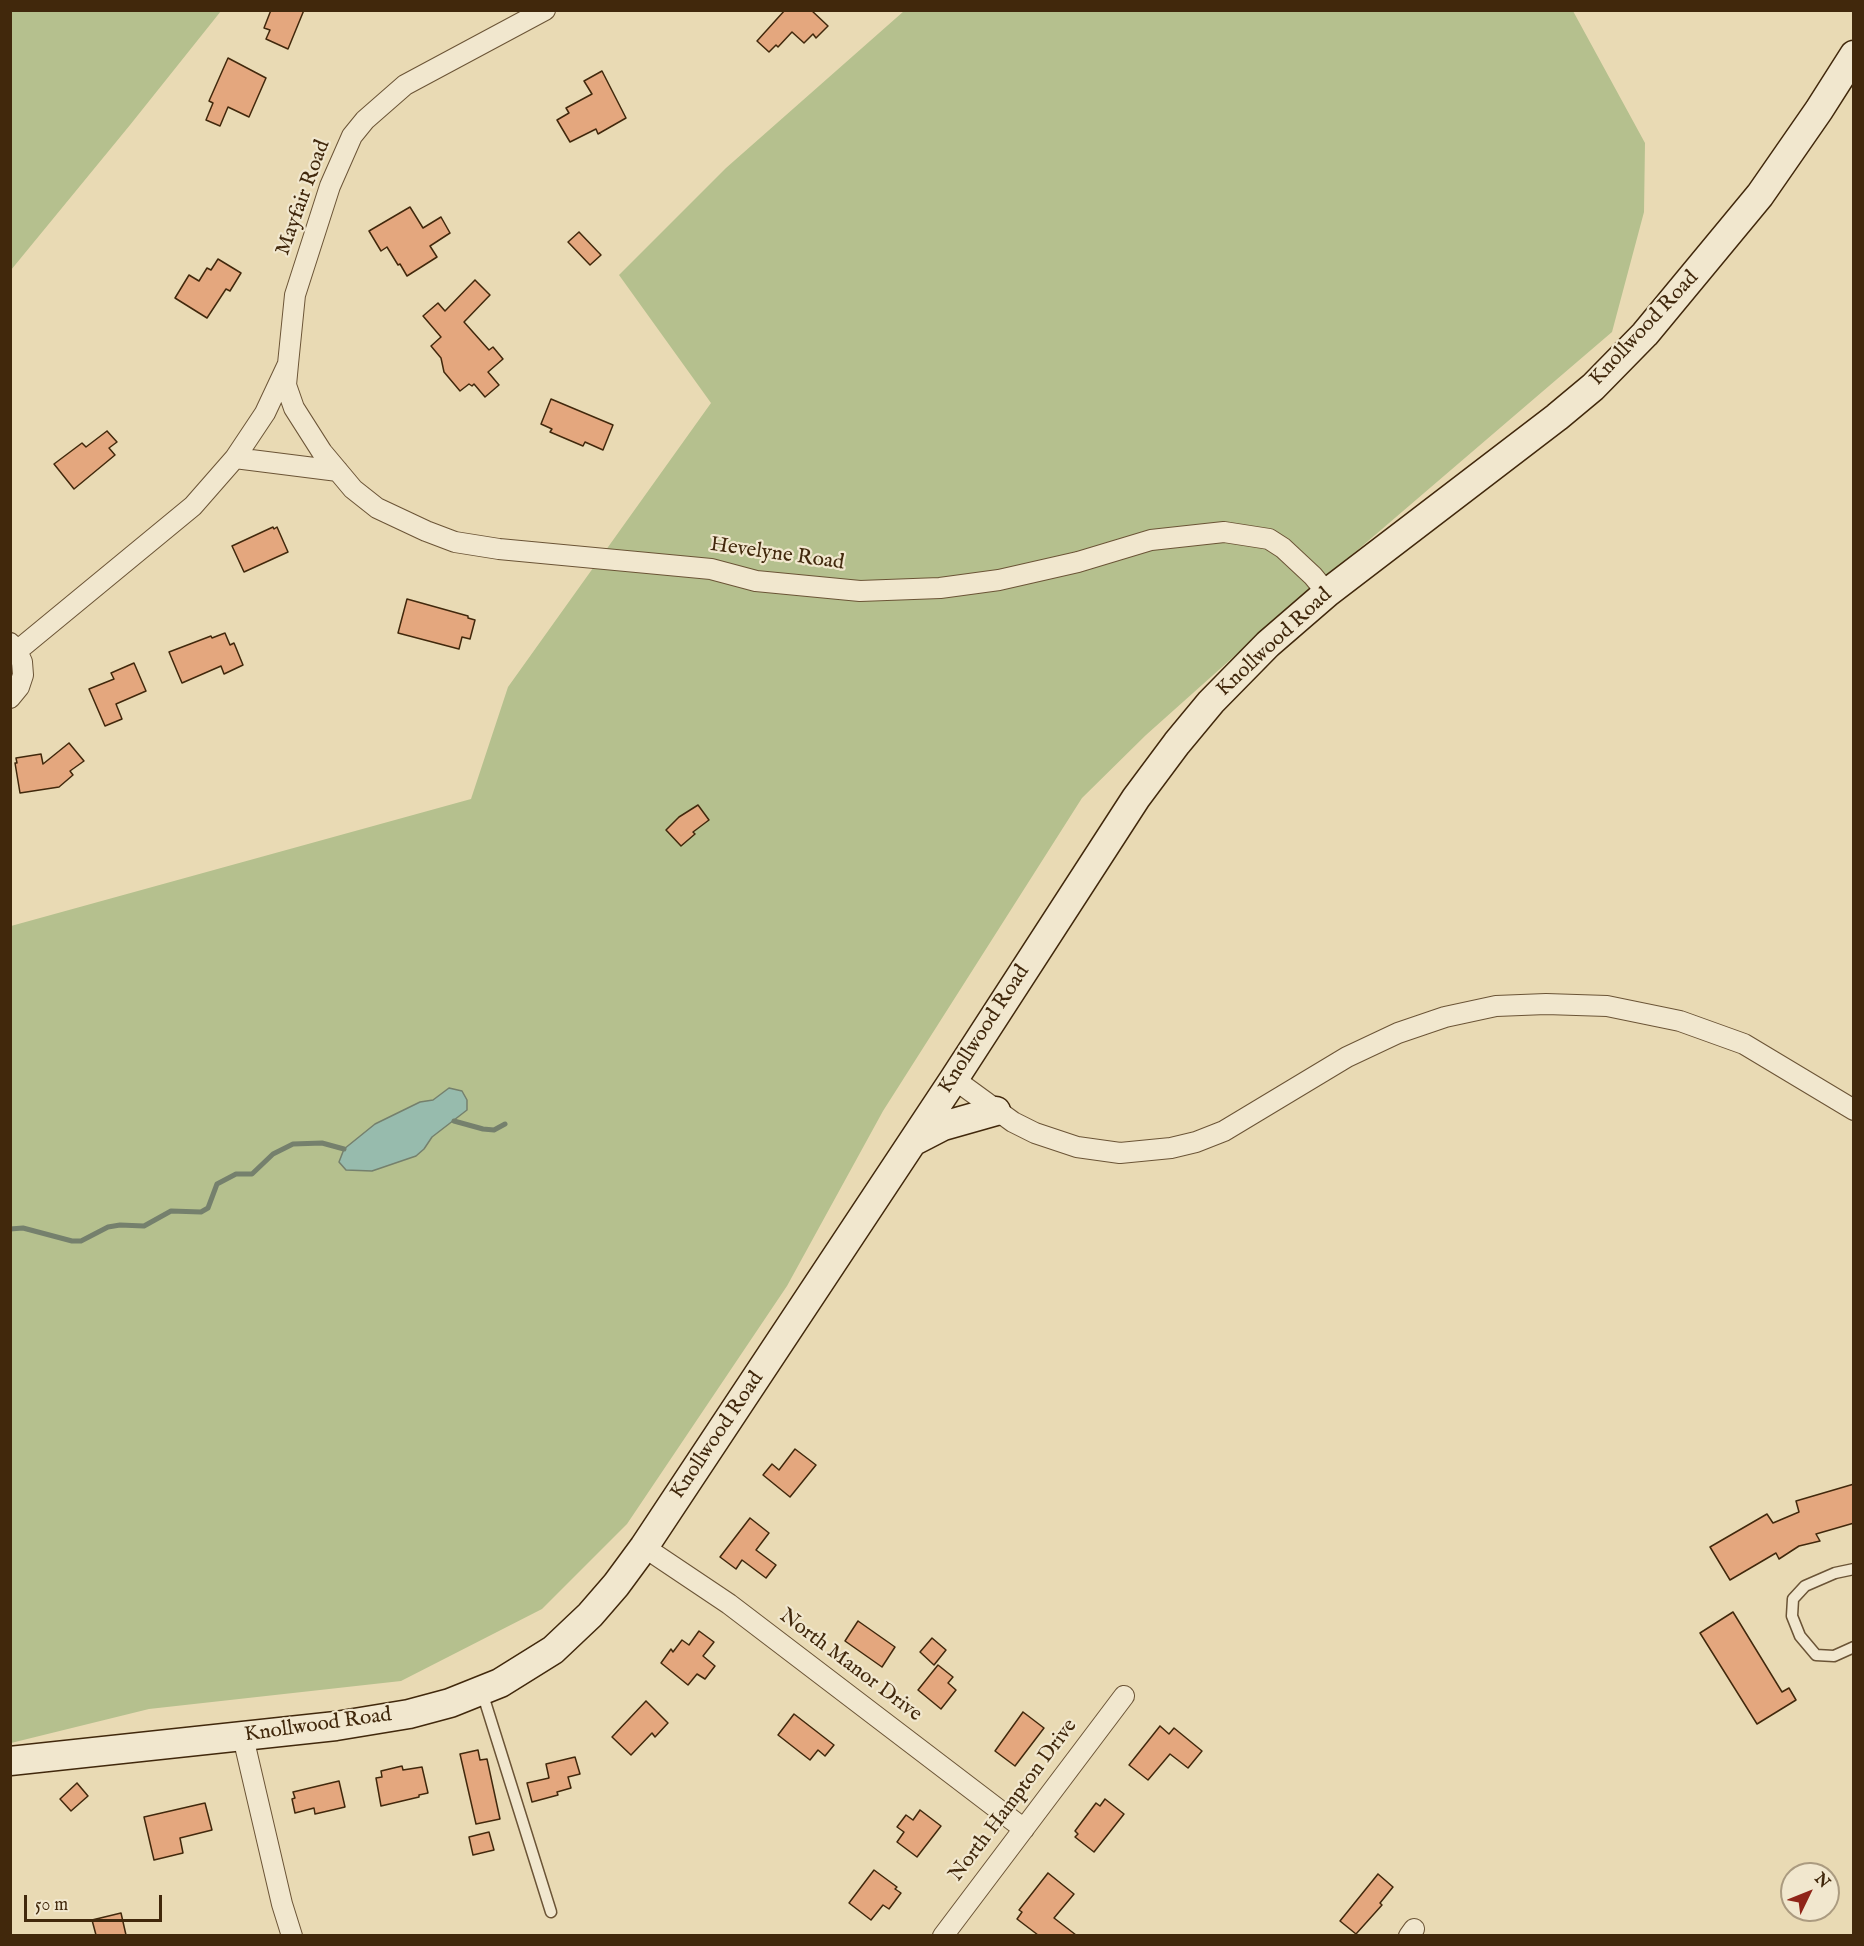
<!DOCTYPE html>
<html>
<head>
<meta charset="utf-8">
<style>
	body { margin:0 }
	#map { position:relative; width:1864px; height:1946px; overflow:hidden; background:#e9dab4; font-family:"IM FELL English",serif }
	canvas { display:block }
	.frame { position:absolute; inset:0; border:12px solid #41280c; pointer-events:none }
	.north { position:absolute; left:1780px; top:1862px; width:60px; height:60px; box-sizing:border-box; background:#f1e7ce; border:2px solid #ab9b80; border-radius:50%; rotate:47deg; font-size:16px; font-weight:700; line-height:24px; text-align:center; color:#41280c }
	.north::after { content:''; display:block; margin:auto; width:21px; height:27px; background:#8f2418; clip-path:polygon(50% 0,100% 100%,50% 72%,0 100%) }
	.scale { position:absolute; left:24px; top:1895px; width:138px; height:27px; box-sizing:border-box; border:3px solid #41280c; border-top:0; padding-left:8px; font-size:18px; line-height:21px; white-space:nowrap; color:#41280c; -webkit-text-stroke:4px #f1e7ce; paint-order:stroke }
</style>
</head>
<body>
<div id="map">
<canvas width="1864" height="1946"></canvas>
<div class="frame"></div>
<div class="north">N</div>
<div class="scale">50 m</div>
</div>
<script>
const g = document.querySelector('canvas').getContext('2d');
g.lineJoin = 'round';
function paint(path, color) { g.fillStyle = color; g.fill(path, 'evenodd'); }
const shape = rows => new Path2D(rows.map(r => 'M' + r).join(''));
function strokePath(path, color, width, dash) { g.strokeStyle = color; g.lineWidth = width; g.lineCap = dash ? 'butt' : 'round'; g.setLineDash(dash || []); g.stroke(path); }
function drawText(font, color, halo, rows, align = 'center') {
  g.font = font + ' "IM FELL English",serif'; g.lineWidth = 4.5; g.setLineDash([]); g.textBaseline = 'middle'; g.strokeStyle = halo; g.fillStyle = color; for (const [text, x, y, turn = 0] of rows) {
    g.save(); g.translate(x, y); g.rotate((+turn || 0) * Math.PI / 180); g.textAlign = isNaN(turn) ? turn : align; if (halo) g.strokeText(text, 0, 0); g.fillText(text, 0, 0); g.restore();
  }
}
paint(shape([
	[10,11,221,11,130,125,11,270],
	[904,11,1573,11,1645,143,1644,212,1612,332,1249,643,1146,735,1082,798,883,1111,787,1286,627,1524,542,1609,401,1681,149,1709,11,1743,11,926,471,799,508,687,711,403,619,275,726,168]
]), '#b5c08e');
const water = shape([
	[449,1088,462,1091,467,1100,467,1110,432,1137,424,1149,416,1156,372,1171,346,1170,339,1162,344,1149,375,1124,420,1102,433,1100,449,1088]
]);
paint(water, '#97bbad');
strokePath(water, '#75806d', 1.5);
strokePath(shape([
	[454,1121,483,1129,494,1130,505,1124],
	[10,1229,23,1228,72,1241,81,1241,108,1227,120,1225,144,1226,171,1211,201,1212,208,1208,217,1184,236,1174,252,1174,273,1154,293,1144,322,1143,344,1149]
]), '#75806d', 5);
const building = shape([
	[271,10,304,10,288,49,266,39,270,30,264,28,271,10],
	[785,10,811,10,828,26,816,38,813,34,804,43,792,32,778,47,776,45,769,52,757,41,785,10],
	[228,58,266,78,249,117,228,107,220,126,206,120,213,103,209,101,228,58],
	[602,71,626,118,598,134,596,129,570,142,557,120,569,113,566,108,592,94,584,81,602,71],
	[410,207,423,228,441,217,450,233,430,246,437,257,407,276,400,264,398,265,387,247,381,251,369,231,410,207],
	[579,232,601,255,590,265,568,242,579,232],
	[218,259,241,273,230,291,226,289,207,318,175,298,189,275,199,281,207,268,211,270,218,259],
	[475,280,490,295,464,322,489,350,493,347,503,359,488,372,499,385,485,397,474,384,472,386,469,384,460,391,444,372,441,358,431,346,441,337,423,316,438,303,445,311,475,280],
	[551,399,613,425,603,450,585,442,583,446,550,432,552,429,541,424,551,399],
	[107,431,117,442,109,448,115,455,74,489,54,464,82,443,86,447,107,431],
	[273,527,274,529,277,527,288,552,244,572,232,546,273,527],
	[407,599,468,616,468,618,475,620,470,639,462,637,459,649,398,633,407,599],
	[225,633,230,645,234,643,243,665,224,674,221,666,182,683,169,652,211,636,212,638,225,633],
	[134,663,146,691,116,704,122,719,105,726,89,689,114,679,111,673,134,663],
	[69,743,84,761,70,771,73,775,59,787,20,793,15,763,17,763,16,758,41,754,43,764,69,743],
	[698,805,709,820,693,832,695,834,681,846,666,830,679,817,698,805],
	[795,1449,816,1465,790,1497,763,1475,772,1464,779,1470,795,1449],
	[1854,1484,1854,1523,1816,1534,1820,1541,1799,1546,1779,1559,1776,1553,1730,1580,1710,1547,1767,1514,1773,1523,1799,1512,1796,1501,1854,1484],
	[750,1518,769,1533,756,1550,776,1565,766,1578,742,1560,736,1569,720,1557,750,1518],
	[1733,1612,1782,1692,1789,1688,1796,1700,1757,1724,1700,1633,1733,1612],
	[858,1621,895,1647,882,1667,845,1641,858,1621],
	[699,1631,714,1642,703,1656,715,1666,705,1679,697,1674,688,1685,661,1663,671,1649,673,1652,682,1640,689,1645,699,1631],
	[932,1638,946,1650,934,1665,920,1652,932,1638],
	[938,1665,953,1677,948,1683,956,1690,941,1709,918,1690,938,1665],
	[646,1701,668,1723,655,1737,652,1733,631,1755,612,1737,646,1701],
	[1023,1712,1044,1728,1015,1766,995,1751,1023,1712],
	[794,1714,834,1745,825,1756,818,1750,810,1760,778,1735,794,1714],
	[1160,1726,1169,1734,1174,1728,1202,1751,1188,1768,1170,1754,1148,1780,1129,1765,1160,1726],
	[478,1750,480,1760,487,1759,500,1819,476,1824,460,1754,478,1750],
	[575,1757,580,1774,568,1777,571,1788,557,1792,558,1795,532,1802,527,1783,549,1778,546,1764,575,1757],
	[402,1766,403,1770,422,1767,428,1793,419,1795,419,1797,381,1806,376,1778,382,1777,381,1771,402,1766],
	[339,1781,345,1807,315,1814,314,1808,295,1813,292,1799,295,1798,293,1792,339,1781],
	[77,1783,88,1796,71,1811,60,1799,77,1783],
	[1105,1799,1124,1814,1094,1852,1075,1837,1078,1834,1075,1831,1096,1803,1100,1806,1105,1799],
	[205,1803,212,1830,180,1838,183,1853,154,1860,144,1817,205,1803],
	[920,1810,941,1826,917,1857,897,1842,904,1832,897,1827,906,1815,913,1820,920,1810],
	[489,1832,494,1850,473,1855,469,1837,489,1832],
	[874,1870,897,1887,895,1889,901,1893,889,1909,883,1905,871,1920,849,1903,874,1870],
	[1048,1873,1074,1894,1054,1918,1076,1935,1038,1935,1017,1919,1022,1912,1019,1910,1048,1873],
	[1378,1874,1393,1887,1380,1903,1382,1905,1356,1934,1340,1921,1378,1874],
	[121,1913,126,1935,96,1935,92,1920,121,1913]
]);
paint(building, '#e4a77e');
strokePath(building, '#41280c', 1.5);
const lane = shape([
	[1854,1569,1835,1573,1805,1586,1793,1599,1792,1616,1800,1636,1816,1655,1834,1656,1854,1647],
	[482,1692,551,1912]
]);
const street = shape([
	[288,364,286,385,294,408,322,452,353,489,377,508,426,531,455,542,499,549,711,569,756,581,860,591,940,588,999,580,1078,562,1151,540,1224,532,1269,539,1283,548,1313,576,1327,593],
	[235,458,338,471],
	[10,643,17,651,22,662,23,675,19,687,10,698],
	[17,651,193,506,235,458,265,413,288,364,295,295,330,186,352,136,365,120,405,85,545,10],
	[954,1079,1013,1122,1035,1133,1077,1147,1120,1153,1171,1148,1196,1142,1224,1131,1347,1057,1398,1033,1445,1017,1496,1006,1546,1004,1607,1006,1680,1021,1744,1044,1854,1110],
	[644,1547,729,1604,1024,1829],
	[243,1737,282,1904,292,1936],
	[943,1936,1124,1696],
	[1409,1936,1414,1929]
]);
const secondary = shape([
	[914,1141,943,1126,996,1111],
	[10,1761,336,1726,409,1714,450,1703,500,1683,553,1650,590,1615,616,1585,644,1547,954,1079,1136,798,1177,743,1211,702,1268,644,1327,593,1557,417,1593,387,1645,334,1760,195,1819,110,1854,55]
]);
strokePath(lane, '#6b5436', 13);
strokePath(street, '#6b5436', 22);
strokePath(secondary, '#41280c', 31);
strokePath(lane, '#f1e7ce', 10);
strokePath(street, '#f1e7ce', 20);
strokePath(secondary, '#f1e7ce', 28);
drawText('21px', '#41280c', '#f1e7ce', [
	["Mayfair Road",304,198,-70],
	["Knollwood Road",1645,329,-47],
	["Hevelyne Road",777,555,8],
	["Knollwood Road",1275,643,-43],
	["Knollwood Road",985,1030,-57],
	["Knollwood Road",718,1436,-56],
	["North Manor Drive",850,1666,37],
	["Knollwood Road",318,1726,-8],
	["North Hampton Drive",1014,1801,-53]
]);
</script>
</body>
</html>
